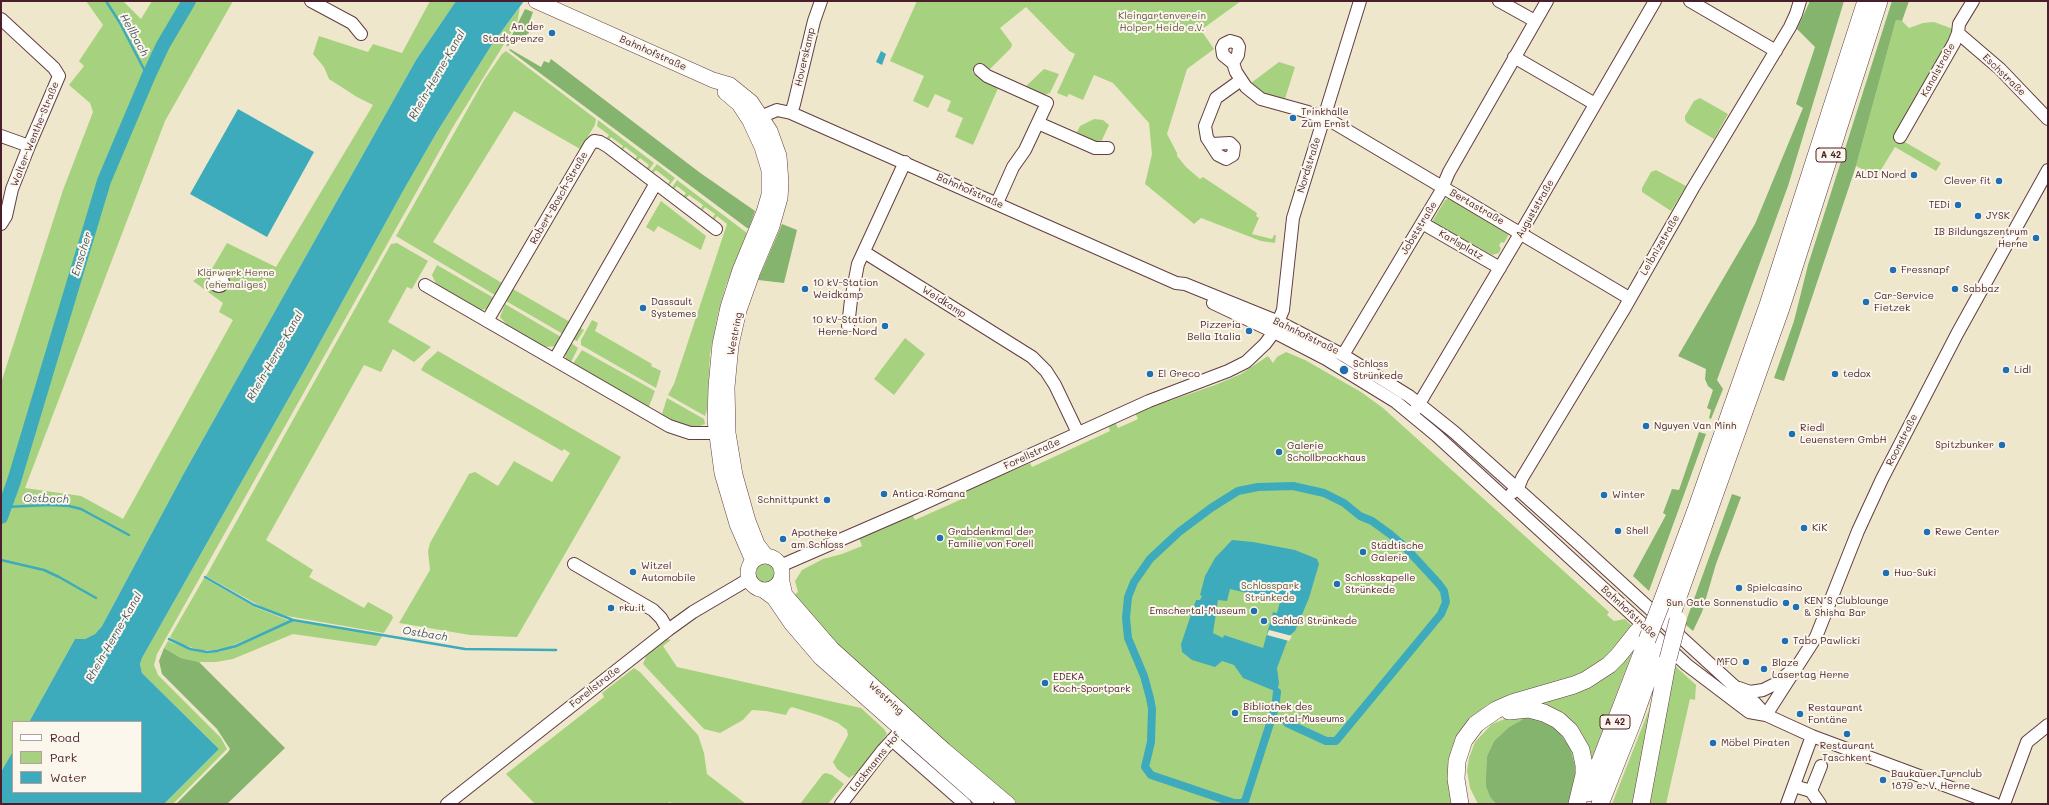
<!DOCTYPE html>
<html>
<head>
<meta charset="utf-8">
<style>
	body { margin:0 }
	#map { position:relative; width:2049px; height:805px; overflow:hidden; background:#efe7cb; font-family:Mali,sans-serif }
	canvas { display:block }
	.frame { position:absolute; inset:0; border:2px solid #4a1f2b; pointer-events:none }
	.legend { position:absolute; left:12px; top:721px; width:130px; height:72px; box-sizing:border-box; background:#fbf7ec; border:1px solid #b4a19f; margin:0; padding:5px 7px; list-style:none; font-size:12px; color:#4a1f2b }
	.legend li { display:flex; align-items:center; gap:8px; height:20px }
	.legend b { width:20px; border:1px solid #b4a19f }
</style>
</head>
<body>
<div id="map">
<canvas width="2049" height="805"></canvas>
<div class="frame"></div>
<ul class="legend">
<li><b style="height:5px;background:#fff"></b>Road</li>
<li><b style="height:11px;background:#a6d27f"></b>Park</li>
<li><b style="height:11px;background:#3eabbc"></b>Water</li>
</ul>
</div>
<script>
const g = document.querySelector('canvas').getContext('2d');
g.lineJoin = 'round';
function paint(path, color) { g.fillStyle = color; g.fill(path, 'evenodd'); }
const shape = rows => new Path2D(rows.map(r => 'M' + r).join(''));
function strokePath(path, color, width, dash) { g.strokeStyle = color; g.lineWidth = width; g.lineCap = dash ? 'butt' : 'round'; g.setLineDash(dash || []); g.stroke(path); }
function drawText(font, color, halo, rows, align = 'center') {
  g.font = font + ' Mali,sans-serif'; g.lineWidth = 4; g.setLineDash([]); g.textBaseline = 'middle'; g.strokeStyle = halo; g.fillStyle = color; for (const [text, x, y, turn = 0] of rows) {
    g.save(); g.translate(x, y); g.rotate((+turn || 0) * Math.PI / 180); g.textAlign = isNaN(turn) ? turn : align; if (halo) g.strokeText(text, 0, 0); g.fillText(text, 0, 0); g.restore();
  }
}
paint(shape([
	[86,1,123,1,141,19,152,1,233,1,165,121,25,488,81,496,123,519,233,320,219,312,223,303,193,281,213,267,227,243,276,267,373,105,357,97,329,79,324,67,313,54,319,36,368,52,373,44,402,53,430,1,456,1,416,60,365,151,184,473,102,626,95,634,85,639,75,639,29,722,13,722,13,751,1,772,1,383,63,190,93,112,90,103,69,85,84,66,79,61,103,25],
	[917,1,1241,1,1201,30,1214,49,1187,69,1167,134,1177,153,1177,156,1186,167,1200,179,1203,177,1257,213,1256,216,1259,218,1252,234,1272,239,1274,235,1276,235,1275,243,1261,241,1201,218,1194,224,1145,184,1152,154,1149,123,1113,83,1094,75,1083,100,1069,94,1067,97,1057,93,1075,54,1069,51,1026,7,1000,28,1012,44,1011,48,989,70,978,65,972,72,978,76,999,86,973,145,955,137,963,118,947,111,951,101,935,94,928,108,913,101,924,76,890,61],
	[520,7,517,23,453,127,157,654,154,665,158,675,221,738,227,749,173,804,164,804,219,749,142,673,140,664,142,658,307,366,403,191,437,132,491,46],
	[1896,20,1902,21,1909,28,1923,23,1934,22,1953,29,1950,34,1952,35,1898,138,1941,163,1936,171,1895,147,1879,173,1872,174,1856,166],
	[506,51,596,119,595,125,580,149,514,111,433,242,502,283,495,295,396,236,484,80,502,54],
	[1279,62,1295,67,1284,102,1273,100,1256,89,1251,83],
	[1044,69,1059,74,1050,93,1044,95,1025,87],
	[1700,98,1728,114,1714,139,1687,123,1685,120,1685,116,1694,101],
	[1094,119,1103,120,1109,125,1102,140,1098,143,1075,136,1080,126],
	[598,120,654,163,648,171,646,169,649,165,640,158,636,162,634,161,637,156,625,147,622,151,620,150,623,146,611,137,608,141,606,139,609,135,597,126],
	[657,164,675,178,668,187,667,185,670,181,656,170,652,174,650,173],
	[1656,170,1686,186,1671,211,1642,192,1642,188,1651,172],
	[677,180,747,233,726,285,718,313,710,354,707,410,705,416,668,395,674,384,727,224,717,216,714,220,712,219,715,214,705,207,702,211,700,210,703,205,689,195,685,199,683,197,686,193,677,186,673,190,671,189],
	[1450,198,1508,231,1508,236,1504,243,1501,242,1499,246,1501,248,1499,253,1492,255,1432,222,1445,200],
	[661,201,706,236,701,250,658,226,654,232,646,227],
	[397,243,428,261,412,289,407,287,388,322,431,347,414,362,393,349,381,372,364,365,266,540,313,570,309,577,364,608,368,602,392,615,393,618,384,633,281,615,262,607,206,576,391,244],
	[437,265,494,298,488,308,482,310,474,307,473,308,437,286,432,275],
	[513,289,570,322,563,334,506,301],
	[505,304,561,337,556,346,545,347,508,328,508,326,500,317],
	[592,320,598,323,595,331,652,364,651,366,661,371,656,388,581,345,581,340],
	[579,327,584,330,577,341,572,339],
	[905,338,925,354,894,395,874,379],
	[570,342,578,348,570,364,566,360,565,354],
	[582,350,655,391,648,409,572,365],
	[438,351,621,457,517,637,470,635,399,623,430,570,428,551,430,543,469,474,475,472,498,486,514,461,552,482,570,453,564,449,562,451,421,370,425,363],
	[1286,352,1305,360,1361,392,1383,408,1609,612,1607,615,1614,621,1625,619,1632,626,1605,657,1585,671,1563,680,1504,697,1487,705,1476,714,1457,737,1450,756,1448,776,1451,804,1016,804,861,671,790,598,798,592,795,581,802,570,823,559,842,554,862,546,859,538,912,514,915,520,962,499,959,493,1009,470,1010,472,1030,463,1032,467,1110,431,1108,425,1115,422,1118,428,1138,419,1135,413,1215,385,1241,374,1268,356,1273,363,1277,357],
	[667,398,704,419,705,424,697,427,684,427,661,417],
	'754 573a12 12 0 1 1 24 0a12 12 0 1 1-24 0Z',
	[204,578,257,608,290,621,222,650,200,650,180,644,170,637],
	[293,621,383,635,376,646,293,634,233,659,216,662,199,662,181,658,164,648,168,641,194,651,220,652],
	[667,639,671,640,663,646,677,667,861,708,884,729,887,734,857,773,849,778,837,769,833,762,846,739,848,735,847,730,838,723,821,716,792,707,789,709,786,715,766,711,752,710,743,720,720,733,704,729,643,664,647,654],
	[1635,645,1589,766,1585,755,1536,708,1541,699],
	[1674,665,1696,685,1695,700,1690,699,1666,804,1648,804],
	[634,668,640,672,698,735,704,753,707,774,746,804,672,804,670,802,667,804,535,804,506,774,594,705,604,697,602,693],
	[1655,686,1638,804,1612,804,1654,697,1652,696],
	[1515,715,1534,716,1550,723,1565,736,1572,745,1576,755,1577,770,1574,793,1570,804,1568,804,1572,792,1576,770,1570,747,1557,730,1549,725,1534,719,1525,718,1509,727,1494,741,1487,756,1486,787,1490,797,1496,804,1478,804,1470,788,1467,771,1469,758,1475,742,1492,724],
	[826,773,832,775,844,784,828,804,800,804,823,774]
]), '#a6d27f');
paint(shape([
	[1810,1,1844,1,1788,186,1717,380,1723,389,1711,419,1709,418,1711,410,1707,408,1713,390,1708,386,1705,379,1706,369,1678,356,1755,224,1803,108,1796,104,1815,47,1797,29],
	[1892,1,1909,1,1902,21,1896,20,1856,166,1784,381,1774,378,1794,321,1808,265],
	[525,9,533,12,527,29,529,33,506,47],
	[510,49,541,67,544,61,549,63,551,59,699,172,755,211,749,228,747,228,509,50],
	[782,224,797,230,784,283,758,280],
	[1699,432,1706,434,1649,591,1633,576,1666,515,1663,513,1672,489,1679,490],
	[1732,494,1741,497,1716,564,1702,612,1693,631,1685,624],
	[164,648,181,658,199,662,285,748,227,804,176,804,228,752,230,749,217,729,162,674,159,661],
	[1525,718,1534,719,1549,725,1557,730,1570,747,1576,770,1572,792,1568,804,1496,804,1490,797,1486,787,1486,775,1487,756,1494,741,1509,727]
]), '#84b46e');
paint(shape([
	[456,1,524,1,491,46,437,132,403,191,307,366,142,658,140,664,142,673,219,749,164,804,1,804,1,772,13,751,13,792,141,792,141,722,29,722,75,639,85,639,95,634,102,626,184,473,365,151,416,60],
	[881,51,886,54,882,65,876,62],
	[238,109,314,152,267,237,190,194],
	[1232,540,1253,542,1295,550,1317,559,1319,564,1309,598,1295,631,1289,636,1277,668,1279,683,1277,692,1243,678,1234,665,1222,661,1215,667,1192,660,1182,652,1181,644,1196,600,1200,600,1202,596,1200,595,1205,576,1215,558],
	[1230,589,1264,597,1265,594,1281,598,1277,613,1273,612,1263,648,1224,635,1223,638,1213,633,1218,600,1227,601]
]), '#3eabbc');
paint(shape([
	[1269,630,1273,631,1292,636,1289,641,1267,635]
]), '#efe7cb');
strokePath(shape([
	[106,1,120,23,148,77],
	[5,507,50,505,69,506,81,509,129,535],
	[1,560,44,570,59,577,96,598],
	[205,577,254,605,293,620,465,649,556,650],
	[169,639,190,649,207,652,217,651,236,646,293,620]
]), '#3eabbc', 2.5);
strokePath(shape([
	[1277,692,1275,708,1245,801,1241,803,1234,803,1151,775,1145,767,1151,742,1152,709,1150,698,1144,676,1128,638,1126,618,1128,597,1134,582,1150,559,1179,532,1211,508,1238,491,1258,487,1293,486,1324,493,1344,503,1360,516,1372,521,1390,534,1404,546,1439,584,1444,591,1446,602,1441,614,1336,741,1326,741,1287,723]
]), '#3eabbc', 8);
strokePath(shape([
	[1,517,14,481,104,181,148,77,163,45,189,1]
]), '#3eabbc', 14);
const minor = shape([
	[311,1,352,23,361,34],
	[1499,1,1535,21],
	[1690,1,1776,51],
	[1,19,54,68,59,76,29,146,12,189,6,216,1,224],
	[1958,33,2000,69,2048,119],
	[1514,57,1595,104],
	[1233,63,1238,55,1239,47,1237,43,1230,41,1224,44,1222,48,1223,55,1233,63,1236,72,1246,87,1261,99,1308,112,1331,121,1629,298],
	[980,70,987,76,1047,103,1025,150,1013,167,997,203],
	[791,113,794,104,814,21,821,1],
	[753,120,777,110,791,113,1176,283,1185,284,1279,322,1343,355,1409,396,1454,432,1579,544,1733,685,1755,703,1766,715],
	[1038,123,1095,148,1108,148],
	[1,136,29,146],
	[1900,137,1954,43,1958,33,1959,24,1973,1],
	[1212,144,1230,143,1234,147,1233,155,1226,159,1218,155,1207,138,1205,126,1216,98,1241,80],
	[1422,223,1500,268],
	[864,252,1032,357,1046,371,1055,385,1078,433],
	'215 282a4 4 0 1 1 8 0a4 4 0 1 1-8 0Z',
	[425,285,669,426,690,433,725,433],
	[1213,303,1274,332,1326,359,1396,402,1436,435,1687,665,1741,706,1749,712,1766,715,1812,736,1995,804],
	[487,321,590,145,594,141,600,142,607,146,716,229],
	[848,326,851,300,858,264,905,162],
	[1343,355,1440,193,1449,172,1547,1],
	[555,359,656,183],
	[1416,409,1527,222,1655,1],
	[1512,493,1518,488,1522,478,1623,311,1693,188,1790,27,1796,14,1800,1],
	[574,564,653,610,661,618,668,630],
	[780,566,909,510,1149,401,1228,371,1246,362,1265,344,1274,332,1283,310,1293,218,1360,1],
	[1739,688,1750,692,1763,690,1775,684,1790,672],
	[1766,715,1816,637,1858,531,1882,479,1957,334,2048,170],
	[892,740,965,804],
	[1794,786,1811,791,1820,804],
	[1811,791,1821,766],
	[447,804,668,630,693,612,749,579],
	[841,804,883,750,908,723],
	[1787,804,1812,736],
	[2004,804,2027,742,2048,725]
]);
const major = shape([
	[536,1,713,80,730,85,751,102,770,131,779,156,781,183,780,198,772,226,753,271,739,310,731,345,727,387,728,433,735,475,748,521,757,544,766,556],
	[725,92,739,104,750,121,762,147,769,170,769,195,764,212,740,270,728,307,720,344,716,387,715,420,722,473,737,524,753,561],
	'748 573a17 17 0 1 1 34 0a17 17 0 1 1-34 0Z',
	[781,578,785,595,832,649,944,750,1008,804],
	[763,590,774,598,791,623,821,658,986,804]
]);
const highway = shape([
	[1661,604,1696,510,1768,305,1866,1],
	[1672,614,1781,308,1879,1],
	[1509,711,1529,709,1544,713,1558,720,1570,731,1581,750,1584,765,1584,775,1577,804],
	[1588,793,1647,640],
	[1460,804,1456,779,1457,761,1464,740,1476,724,1496,710,1512,703,1574,685,1586,680,1609,665,1618,656,1638,631],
	[1600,804,1634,718,1658,650],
	[1641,804,1668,659]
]);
strokePath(minor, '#633d43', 14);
strokePath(major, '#633d43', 16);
strokePath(highway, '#633d43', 18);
strokePath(minor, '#fff', 12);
strokePath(major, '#fff', 15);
strokePath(highway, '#fff', 17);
const highwayBridge = shape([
	[1647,640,1661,604],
	[1668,659,1678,620]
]);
strokePath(highwayBridge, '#633d43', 18, []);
strokePath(highwayBridge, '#fff', 17);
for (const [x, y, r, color] of [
	[552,33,4,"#1f6fb2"],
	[1293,118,4,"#1f6fb2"],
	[1914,175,4,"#1f6fb2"],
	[1999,181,4,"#1f6fb2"],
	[1958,205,4,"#1f6fb2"],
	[1978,216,4,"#1f6fb2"],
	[2036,238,4,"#1f6fb2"],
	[1893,270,4,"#1f6fb2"],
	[805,289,4,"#1f6fb2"],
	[1955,289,4,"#1f6fb2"],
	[1866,302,4,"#1f6fb2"],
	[643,308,4,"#1f6fb2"],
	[885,326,4,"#1f6fb2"],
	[1249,331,4,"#1f6fb2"],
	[1344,370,5,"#1f6fb2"],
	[2006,370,4,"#1f6fb2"],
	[1150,374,4,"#1f6fb2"],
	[1835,374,4,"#1f6fb2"],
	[1646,426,4,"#1f6fb2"],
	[1792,434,4,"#1f6fb2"],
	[2002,445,4,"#1f6fb2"],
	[1279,452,4,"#1f6fb2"],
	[884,494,4,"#1f6fb2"],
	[1604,495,4,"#1f6fb2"],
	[827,500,4,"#1f6fb2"],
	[1804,528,4,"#1f6fb2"],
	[1618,531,4,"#1f6fb2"],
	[1927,532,4,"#1f6fb2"],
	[940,538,4,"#1f6fb2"],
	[783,539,4,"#1f6fb2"],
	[1363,552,4,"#1f6fb2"],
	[633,572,4,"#1f6fb2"],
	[1886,573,4,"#1f6fb2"],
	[1337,584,4,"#1f6fb2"],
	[1739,588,4,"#1f6fb2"],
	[1786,603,4,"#1f6fb2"],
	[1796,607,4,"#1f6fb2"],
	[611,608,4,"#1f6fb2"],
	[1254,611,4,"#1f6fb2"],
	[1264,621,4,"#1f6fb2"],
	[1785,641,4,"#1f6fb2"],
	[1746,662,4,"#1f6fb2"],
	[1764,669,4,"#1f6fb2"],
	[1045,683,4,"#1f6fb2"],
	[1235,713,4,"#1f6fb2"],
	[1800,714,4,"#1f6fb2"],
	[1847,734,4,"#1f6fb2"],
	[1713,743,4,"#1f6fb2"],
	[1883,780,4,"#1f6fb2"]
]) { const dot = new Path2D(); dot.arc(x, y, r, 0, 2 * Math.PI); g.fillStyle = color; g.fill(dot); strokePath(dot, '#fbf7ec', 1.5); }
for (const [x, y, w] of [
	[1831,155,30],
	[1615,722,30]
]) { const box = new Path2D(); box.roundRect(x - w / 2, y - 7, w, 14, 3); g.fillStyle = '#fbf7ec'; g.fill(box); strokePath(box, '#4a1f2b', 1); }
drawText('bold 9px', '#4a1f2b', null, [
	["A 42",1831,155],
	["A 42",1615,722]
]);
drawText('10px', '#654', '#fbf7ec', [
	["Kleingartenverein",1162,16],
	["Holper Heide e.V.",1162,28],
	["Klärwerk Herne",236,273],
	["(ehemaliges)",236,285],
	["Schlosspark",1270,586],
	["Strünkede",1270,598]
]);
drawText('10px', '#4a1f2b', '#fbf7ec', [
	["An der",544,27,"right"],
	["Stadtgrenze",544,39,"right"],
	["Trinkhalle",1301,112],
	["Zum Ernst",1301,124],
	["ALDI Nord",1906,175,"right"],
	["Clever fit",1991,181,"right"],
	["TEDi",1950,205,"right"],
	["JYSK",1986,216],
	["IB Bildungszentrum",2028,232,"right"],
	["Herne",2028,244,"right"],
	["Fressnapf",1901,270],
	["10 kV-Station",813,283],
	["Weidkamp",813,295],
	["Sabbaz",1963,289],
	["Car-Service",1874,296],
	["Fietzek",1874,308],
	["Dassault",651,302],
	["Systemes",651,314],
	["10 kV-Station",877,320,"right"],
	["Herne-Nord",877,332,"right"],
	["Pizzeria",1241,325,"right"],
	["Bella Italia",1241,337,"right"],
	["Schloss",1353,364],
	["Strünkede",1353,376],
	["Lidl",2014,370],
	["El Greco",1158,374],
	["tedox",1843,374],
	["Nguyen Van Minh",1654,426],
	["Riedl",1800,428],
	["Leuenstern GmbH",1800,440],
	["Spitzbunker",1994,445,"right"],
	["Galerie",1287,446],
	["Schollbrockhaus",1287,458],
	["Antica Romana",892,494],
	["Winter",1612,495],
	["Schnittpunkt",819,500,"right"],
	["KiK",1812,528],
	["Shell",1626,531],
	["Grabdenkmal der",948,532],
	["Familie von Forell",948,544],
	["Rewe Center",1935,532],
	["Apotheke",791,533],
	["am Schloss",791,545],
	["Städtische",1371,546],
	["Galerie",1371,558],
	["Witzel",641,566],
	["Automobile",641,578],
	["Huo-Suki",1894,573],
	["Schlosskapelle",1345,578],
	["Strünkede",1345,590],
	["Spielcasino",1747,588],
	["KEN´S Clublounge",1804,601],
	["& Shisha Bar",1804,613],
	["Sun Gate Sonnenstudio",1778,603,"right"],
	["rku.it",619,608],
	["Emschertal-Museum",1246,611,"right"],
	["Schloß Strünkede",1272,621],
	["Tabo Pawlicki",1793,641],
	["MFO",1738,662,"right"],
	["Blaze",1772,663],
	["Lasertag Herne",1772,675],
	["EDEKA",1053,677],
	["Koch-Sportpark",1053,689],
	["Bibliothek des",1243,707],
	["Emschertal-Museums",1243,719],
	["Restaurant",1808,708],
	["Fontäne",1808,720],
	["Möbel Piraten",1721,743],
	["Restaurant",1847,746,"center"],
	["Taschkent",1847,758,"center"],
	["Baukauer Turnclub",1891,774],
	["1879 e. V. Herne",1891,786]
], 'left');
drawText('10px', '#4a1f2b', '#fbf7ec', [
	["Bahnhofstraße",653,53,24],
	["Hoverskamp",805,57,-77],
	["Kanalstraße",1938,70,-61],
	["Eschstraße",2004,75,44],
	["Walter-Wenthe-Straße",35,134,-68],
	["Nordstraße",1309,165,-73],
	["Bahnhofstraße",970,191,24],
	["Robert-Bosch-Straße",559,198,-60],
	["Bertastraße",1477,207,30],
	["Auguststraße",1535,209,-60],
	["Jobststraße",1419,228,-59],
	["Karlsplatz",1461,245,30],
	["Leibnizstraße",1660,245,-60],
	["Weidkamp",944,302,32],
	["Westring",735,334,-79],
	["Bahnhofstraße",1306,336,26],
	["Roonstraße",1902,440,-63],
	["Forellstraße",1032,454,-25],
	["Bahnhofstraße",1629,612,43],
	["Forellstraße",595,687,-38],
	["Westring",886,698,42],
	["Lackmanns Hof",875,762,-51]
]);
drawText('italic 11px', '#455765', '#fbf7ec', [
	["Hellbach",134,35,61],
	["Rhein-Herne-Kanal",437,75,-60],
	["Emscher",82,254,-73],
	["Rhein-Herne-Kanal",275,356,-60],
	["Ostbach",46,499,1],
	["Ostbach",425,634,9],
	["Rhein-Herne-Kanal",114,637,-60]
]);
</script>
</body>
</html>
